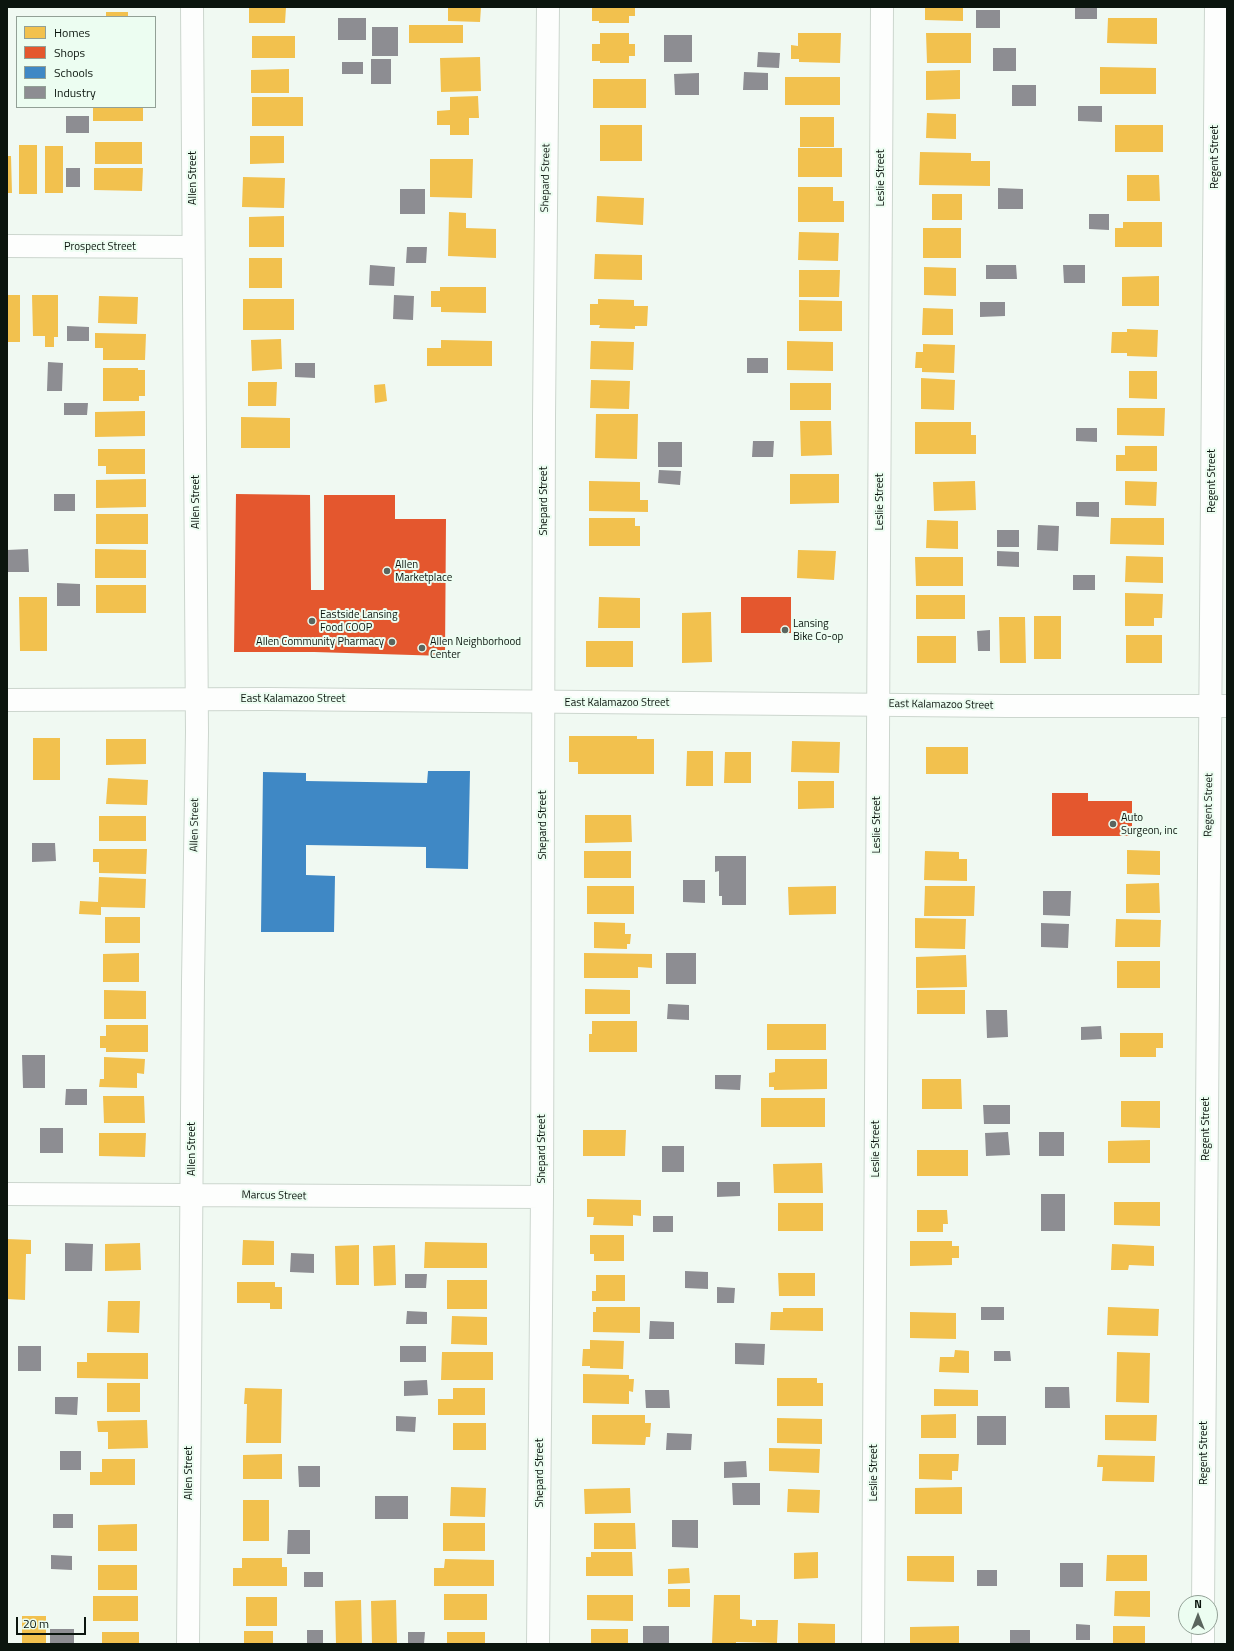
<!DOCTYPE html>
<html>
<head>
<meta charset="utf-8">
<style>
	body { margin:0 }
	#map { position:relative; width:1234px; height:1651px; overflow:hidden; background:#f0f9f2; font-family:"Titillium Web",sans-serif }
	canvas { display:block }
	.frame { position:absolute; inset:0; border:8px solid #0b150e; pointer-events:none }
	.legend { position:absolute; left:16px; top:16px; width:140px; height:92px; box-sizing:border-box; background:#ecfdf1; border:1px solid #92a096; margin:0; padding:5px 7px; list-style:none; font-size:12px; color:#0b150e }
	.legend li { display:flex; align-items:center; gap:8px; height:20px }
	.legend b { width:20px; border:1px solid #92a096 }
	.north { position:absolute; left:1178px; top:1595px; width:40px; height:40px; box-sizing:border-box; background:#ecfdf1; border:1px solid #92a096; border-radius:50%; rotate:0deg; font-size:11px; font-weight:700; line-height:16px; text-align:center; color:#0b150e }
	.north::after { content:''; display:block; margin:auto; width:14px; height:18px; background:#5b655e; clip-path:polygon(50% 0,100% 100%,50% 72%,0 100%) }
	.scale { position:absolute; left:16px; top:1617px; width:70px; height:18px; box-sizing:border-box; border:2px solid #0b150e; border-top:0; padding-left:5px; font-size:12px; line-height:14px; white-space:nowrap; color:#0b150e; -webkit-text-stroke:3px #ecfdf1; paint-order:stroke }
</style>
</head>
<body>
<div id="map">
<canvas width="1234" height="1651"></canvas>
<div class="frame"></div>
<ul class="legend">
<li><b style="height:11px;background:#f2c14e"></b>Homes</li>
<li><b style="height:11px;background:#e4572e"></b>Shops</li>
<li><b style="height:11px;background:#3f88c5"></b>Schools</li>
<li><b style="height:11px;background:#8d8d92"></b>Industry</li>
</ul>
<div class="north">N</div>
<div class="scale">20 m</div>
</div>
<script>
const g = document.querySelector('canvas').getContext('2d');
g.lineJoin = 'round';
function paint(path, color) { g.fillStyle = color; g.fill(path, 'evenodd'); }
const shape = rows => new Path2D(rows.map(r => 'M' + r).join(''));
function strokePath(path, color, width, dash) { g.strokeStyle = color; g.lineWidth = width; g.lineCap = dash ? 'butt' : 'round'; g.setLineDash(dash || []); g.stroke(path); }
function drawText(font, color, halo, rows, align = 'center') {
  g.font = font + ' "Titillium Web",sans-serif'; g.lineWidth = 4; g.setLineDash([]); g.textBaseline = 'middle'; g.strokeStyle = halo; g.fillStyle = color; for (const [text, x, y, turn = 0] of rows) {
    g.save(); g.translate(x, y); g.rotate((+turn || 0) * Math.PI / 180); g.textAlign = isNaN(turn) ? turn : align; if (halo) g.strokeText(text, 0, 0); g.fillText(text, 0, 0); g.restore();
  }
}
paint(shape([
	[249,7,286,7,285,23,249,23],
	[448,7,481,7,480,22,448,21],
	[600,7,635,7,635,16,629,16,629,23,599,23,599,21,592,21,592,8,600,8],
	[925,7,963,7,963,21,925,20],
	[106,12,128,12,128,17,106,17],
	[1108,18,1157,18,1157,44,1107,43],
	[409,25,463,25,463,43,409,43],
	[600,33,629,33,629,44,635,44,635,56,629,56,629,63,600,63,600,61,592,61,592,44,600,44],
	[798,33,841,33,840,63,799,62,799,59,791,59,791,45,798,46],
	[926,33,971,33,971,63,927,63],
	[252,36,295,36,295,58,252,58],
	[480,57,481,91,441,92,440,58],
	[1100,67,1156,68,1156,94,1100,94],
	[289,69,289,93,251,93,251,70],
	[960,70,960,99,926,100,926,71],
	[785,77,840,77,840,105,785,105],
	[593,79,646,79,646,108,593,108],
	[478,96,479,118,469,118,469,135,450,135,450,125,437,125,437,111,450,110,450,97],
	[252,97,303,97,303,126,252,126],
	[93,107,143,107,143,121,93,121],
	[927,113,956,114,956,139,926,138],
	[800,117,834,117,834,147,800,147],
	[600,125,642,125,642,161,600,161],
	[1115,125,1163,125,1163,152,1115,152],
	[250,136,284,136,284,163,250,164],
	[95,142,142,142,142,164,95,164],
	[19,145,37,145,37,194,19,194],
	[45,146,63,146,63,193,45,193],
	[798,148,842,148,842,177,798,177],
	[920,152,971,153,971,161,990,161,990,186,919,185],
	[7,156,11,156,12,193,7,193],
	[430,159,473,159,472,198,430,197],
	[94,168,143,168,142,191,94,190],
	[1127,175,1159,175,1160,201,1127,201],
	[243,177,285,178,284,208,242,207],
	[798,187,833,187,833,201,844,201,844,222,798,222],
	[932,194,962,194,962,220,932,220],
	[597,196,644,198,643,225,596,222],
	[449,212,466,213,466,228,496,229,496,258,448,256],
	[284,216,284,247,249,247,249,217],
	[1123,222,1162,222,1162,247,1115,247,1115,228,1123,228],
	[923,228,961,228,961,258,923,258],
	[799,232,839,233,838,261,798,260],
	[595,254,642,255,642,280,594,279],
	[249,258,282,258,282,288,249,288],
	[924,267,956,268,956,296,924,295],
	[799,270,840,270,839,297,799,297],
	[1159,276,1159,306,1122,306,1122,277],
	[440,287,486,287,486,313,441,312,441,307,431,307,431,291,440,291],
	[7,295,20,295,20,342,7,342],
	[32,295,58,295,58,337,54,337,54,347,45,347,45,336,33,336],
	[99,296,138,297,137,324,98,323],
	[243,299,294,299,294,330,243,330],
	[598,299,634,300,634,306,648,306,647,326,635,326,635,329,599,328,600,325,590,325,590,304,598,304],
	[799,300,842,301,842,331,799,331],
	[923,308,953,309,953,335,922,335],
	[1127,329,1158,330,1157,357,1127,356,1127,353,1111,353,1112,332,1127,332],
	[95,333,146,334,145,360,103,360,103,348,95,348],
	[281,339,282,369,252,371,251,340],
	[441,340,492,341,492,366,427,366,427,348,441,348],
	[591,341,634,342,633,370,590,369],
	[787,341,833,342,833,371,787,370],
	[923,344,955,345,954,373,922,372,922,368,915,368,916,352,923,352],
	[103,368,138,368,138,370,145,370,145,396,139,396,139,401,103,401],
	[1129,371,1157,371,1157,399,1129,398],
	[921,378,955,380,954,410,921,409],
	[591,380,630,381,629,409,590,408],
	[248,382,277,382,276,406,248,406],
	[790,383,831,383,831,410,790,410],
	[385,384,387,401,375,403,374,385],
	[1117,408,1165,408,1164,436,1117,435],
	[145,411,145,436,95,437,95,412],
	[596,414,638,414,637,459,595,458],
	[241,417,290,418,290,448,241,448],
	[800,421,831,421,832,455,801,456],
	[915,422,971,422,971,435,976,435,976,454,915,454],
	[1125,446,1157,446,1157,471,1116,471,1116,455,1125,455],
	[98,449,145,449,145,474,106,474,106,466,98,466],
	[790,474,839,474,839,503,790,504],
	[146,479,146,507,96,508,96,480],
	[589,481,640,482,640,500,648,500,648,512,589,511],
	[975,481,976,510,934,511,933,482],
	[1125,481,1157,482,1156,506,1125,505],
	[96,514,148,514,148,544,96,544],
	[589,518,635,518,635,526,640,526,640,546,589,546],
	[1111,518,1164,518,1164,545,1110,544],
	[927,520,958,521,958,549,926,548],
	[95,549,146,550,146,578,95,578],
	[798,550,836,551,834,580,797,578],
	[1126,556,1163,557,1163,583,1125,582],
	[915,557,963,557,963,586,916,586],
	[96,585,146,585,146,613,96,613],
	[1125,593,1163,594,1162,618,1154,618,1154,626,1125,626],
	[916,595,965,595,965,619,916,619],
	[19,597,47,597,47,651,20,651],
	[599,597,640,598,640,628,598,628],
	[711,612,712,662,682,663,682,613],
	[1034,616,1061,616,1061,659,1034,659],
	[999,617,1025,617,1026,663,1000,663],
	[1126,635,1162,635,1162,663,1126,663],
	[917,636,956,636,956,663,917,663],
	[586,641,633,641,633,667,586,667],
	[569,736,637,736,637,739,654,739,654,774,578,774,578,762,569,762],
	[33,738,60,738,60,780,33,780],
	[106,739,146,739,146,764,106,765],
	[792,741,840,742,839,773,791,772],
	[926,747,968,747,968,774,926,774],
	[687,751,713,751,713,786,686,786],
	[725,752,751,752,751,783,724,783],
	[108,778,148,780,147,805,106,804],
	[798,781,834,781,834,808,798,809],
	[585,815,631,815,632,842,585,843],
	[99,816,146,816,146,841,99,841],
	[93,849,147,849,146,874,99,873,99,862,93,862],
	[1127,850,1160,851,1160,875,1127,874],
	[584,851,631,851,631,878,584,878],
	[925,851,959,852,959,859,967,859,967,881,924,880],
	[99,877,146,879,145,908,101,907,101,915,79,914,80,901,98,902],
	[1159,883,1160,913,1126,913,1126,884],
	[587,886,634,886,634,914,587,914],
	[836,886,836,914,789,915,788,887],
	[925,886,975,886,974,916,924,916],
	[105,917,140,917,140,943,105,943],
	[915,918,966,919,965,949,915,948],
	[1116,919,1161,920,1160,947,1115,947],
	[594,922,625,923,625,934,631,934,630,944,627,944,627,949,594,948],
	[139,953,139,982,103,982,103,954],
	[584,953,652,954,652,968,638,967,638,978,584,978],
	[966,955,967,987,916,988,916,957],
	[1117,961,1160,961,1160,988,1117,988],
	[585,989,630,990,630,1014,585,1014],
	[104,990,146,991,146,1019,104,1019],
	[917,990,965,990,965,1014,917,1014],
	[592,1021,637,1021,637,1052,589,1052,589,1034,592,1034],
	[767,1024,826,1024,826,1050,767,1050],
	[106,1025,148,1025,148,1052,106,1052,106,1048,100,1048,100,1036,106,1036],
	[1120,1033,1163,1033,1163,1048,1156,1048,1156,1057,1120,1057],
	[104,1057,145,1059,144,1074,137,1073,137,1088,99,1087,100,1079,104,1079],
	[775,1059,827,1059,827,1089,774,1090,774,1087,769,1087,769,1073,775,1072],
	[922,1079,961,1079,962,1109,922,1109],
	[103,1096,144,1096,145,1123,104,1123],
	[761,1098,825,1098,825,1127,761,1127],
	[1121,1101,1160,1101,1160,1128,1121,1127],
	[583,1130,626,1130,625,1156,583,1156],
	[99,1133,146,1133,145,1157,99,1156],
	[1150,1140,1150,1163,1108,1163,1108,1141],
	[917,1150,968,1150,968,1176,917,1176],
	[822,1163,823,1193,774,1193,773,1164],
	[587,1199,641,1200,641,1216,633,1215,633,1226,593,1225,594,1217,587,1217],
	[1114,1202,1160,1202,1160,1226,1114,1225],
	[778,1203,823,1203,823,1231,778,1231],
	[917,1210,947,1210,948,1224,943,1224,943,1232,917,1232],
	[590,1235,624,1235,624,1261,594,1261,594,1254,590,1254],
	[7,1239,31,1240,31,1254,26,1254,25,1300,7,1299],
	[243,1240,274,1241,274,1265,242,1265],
	[910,1241,952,1241,952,1246,959,1246,959,1258,952,1258,952,1265,910,1266],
	[425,1242,487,1243,487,1268,424,1268],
	[140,1243,141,1270,105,1271,105,1244],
	[1112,1244,1154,1246,1154,1266,1129,1265,1128,1270,1111,1270],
	[359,1245,359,1285,336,1285,335,1246],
	[395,1245,396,1285,374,1286,373,1246],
	[778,1273,815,1273,815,1296,779,1296],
	[596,1275,625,1275,625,1301,592,1301,592,1291,596,1291],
	[447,1280,487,1280,487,1309,447,1309],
	[237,1282,275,1282,275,1287,282,1287,282,1309,270,1309,270,1303,237,1303],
	[108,1301,140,1301,139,1333,107,1332],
	[596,1307,640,1307,640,1333,593,1332,593,1312,596,1312],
	[1108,1307,1159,1309,1158,1336,1107,1335],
	[783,1308,823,1308,823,1331,770,1330,771,1312,783,1312],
	[910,1312,956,1313,956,1339,910,1338],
	[452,1316,487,1317,487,1345,451,1344],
	[590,1340,624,1341,623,1369,590,1368,590,1366,582,1366,583,1349,590,1349],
	[955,1350,969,1351,969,1373,939,1372,940,1357,954,1357],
	[442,1352,493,1352,493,1380,441,1380],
	[1117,1352,1150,1353,1149,1403,1116,1402],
	[87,1353,148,1353,148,1379,77,1378,77,1362,87,1362],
	[583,1374,629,1375,629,1379,634,1379,633,1392,629,1391,629,1404,583,1403],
	[777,1378,817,1378,817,1383,823,1383,823,1406,777,1406],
	[107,1383,140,1383,140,1412,107,1412],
	[245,1388,282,1389,281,1443,246,1443,247,1404,244,1404],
	[453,1388,485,1388,485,1415,438,1415,438,1399,453,1399],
	[934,1389,978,1390,978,1406,934,1406],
	[956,1414,956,1438,921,1438,921,1415],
	[592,1415,645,1415,645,1423,651,1423,650,1437,646,1437,645,1445,592,1444],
	[1105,1415,1157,1415,1156,1441,1105,1440],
	[777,1418,822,1419,822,1444,777,1443],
	[147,1420,148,1448,108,1449,108,1432,98,1432,97,1421],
	[453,1423,486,1423,486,1450,453,1450],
	[769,1448,820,1449,819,1473,769,1471],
	[282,1454,282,1479,243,1479,243,1455],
	[919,1454,959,1454,958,1471,952,1471,952,1480,919,1479],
	[1098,1455,1155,1456,1154,1482,1102,1481,1103,1467,1097,1467],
	[102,1459,135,1459,135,1485,90,1485,90,1472,102,1472],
	[451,1487,486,1488,485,1517,450,1516],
	[962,1487,962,1514,915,1514,915,1488],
	[630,1488,631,1513,585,1514,584,1489],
	[788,1489,820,1490,819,1513,787,1512],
	[243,1500,269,1500,269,1541,243,1541],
	[443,1523,485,1523,485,1551,443,1551],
	[594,1523,635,1523,636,1549,594,1549],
	[137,1524,137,1551,98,1551,98,1525],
	[591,1552,632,1552,633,1576,586,1576,586,1557,591,1557],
	[818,1552,818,1578,794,1579,794,1553],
	[1107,1555,1147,1555,1147,1581,1106,1581],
	[907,1556,954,1556,954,1582,907,1581],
	[242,1558,282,1558,282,1567,287,1567,287,1586,233,1586,233,1568,242,1568],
	[445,1559,494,1560,494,1586,434,1586,434,1568,444,1568],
	[98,1565,137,1565,137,1590,98,1590],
	[689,1568,690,1583,668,1584,668,1569],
	[668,1589,690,1589,690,1607,668,1607],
	[1115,1591,1150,1591,1150,1617,1114,1616],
	[444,1594,487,1594,487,1620,444,1620],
	[587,1595,633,1595,633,1621,587,1620],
	[714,1595,740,1595,740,1619,752,1620,752,1626,756,1626,756,1620,778,1620,777,1643,736,1642,736,1644,712,1644],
	[93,1596,138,1596,138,1621,93,1621],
	[246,1597,277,1597,277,1626,246,1626],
	[361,1600,362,1644,336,1644,335,1601],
	[396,1600,397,1644,372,1644,371,1601],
	[22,1616,46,1616,46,1643,22,1644],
	[798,1623,835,1624,835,1644,798,1644],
	[959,1626,959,1644,910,1644,910,1627],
	[1113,1626,1145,1626,1145,1644,1113,1644],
	[591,1629,628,1629,628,1644,591,1644],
	[244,1631,273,1631,273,1644,244,1644],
	[102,1632,139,1632,139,1644,102,1644],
	[447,1632,485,1632,485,1644,447,1644]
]), '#f2c14e');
paint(shape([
	[236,494,310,495,311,590,324,590,324,495,395,495,395,519,446,519,445,656,314,652,234,652],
	[741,597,791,597,791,633,741,633],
	[1052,793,1088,793,1088,801,1132,801,1132,836,1052,836]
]), '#e4572e');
paint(shape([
	[428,771,470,771,468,869,426,868,426,847,306,845,306,875,335,876,334,932,261,932,263,772,306,773,306,781,427,783]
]), '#3f88c5');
paint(shape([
	[1075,7,1097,7,1097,19,1075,19],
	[976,10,1000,10,1000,28,976,28],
	[338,18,366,18,366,40,338,40],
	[372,27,398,27,398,56,372,56],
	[664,35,692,35,692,62,664,62],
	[993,48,1016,48,1016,71,993,71],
	[758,52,780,53,779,68,757,67],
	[371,59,391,59,391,84,371,84],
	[342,62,363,62,363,74,342,74],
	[744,72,768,73,768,90,743,90],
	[699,73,699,95,675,95,674,74],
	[1012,85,1036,85,1036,106,1012,106],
	[1078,106,1102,106,1102,122,1078,121],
	[66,116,89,116,89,133,66,133],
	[66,168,80,168,80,187,66,187],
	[998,188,1023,189,1023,209,998,209],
	[400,189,425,189,425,214,400,214],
	[1089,214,1109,214,1109,230,1089,229],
	[407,247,427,247,426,263,406,263],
	[370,265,395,267,394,286,369,285],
	[986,265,1016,265,1017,279,986,279],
	[1063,265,1085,265,1085,283,1064,283],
	[394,295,414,296,413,320,393,319],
	[980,302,1005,302,1005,316,980,317],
	[67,326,89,327,89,341,67,341],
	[747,358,768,358,768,373,747,373],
	[48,362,63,363,62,391,47,391],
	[295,363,315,363,315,378,295,377],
	[64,403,88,403,87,415,64,415],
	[1076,428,1097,428,1097,442,1076,441],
	[753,441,774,441,773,457,752,457],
	[658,442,682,442,682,467,658,467],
	[659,470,681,471,680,485,658,483],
	[54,494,75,494,75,511,54,511],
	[1076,502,1099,502,1099,517,1076,516],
	[1038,525,1059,526,1058,551,1037,550],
	[997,530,1019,530,1019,547,997,547],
	[28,549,29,572,7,572,7,550],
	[997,551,1019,552,1019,567,997,566],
	[1073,575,1095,575,1095,590,1073,590],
	[57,583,80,584,80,606,57,606],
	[990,630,990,651,978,651,977,631],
	[32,843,55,843,56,861,32,862],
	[715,856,746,856,746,905,722,905,722,896,719,896,719,871,715,872],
	[683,880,705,880,705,903,683,902],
	[1043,891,1071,891,1070,916,1043,915],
	[1041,923,1069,924,1068,948,1041,947],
	[666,953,696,953,696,984,666,984],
	[668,1004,689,1005,689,1020,667,1019],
	[986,1010,1007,1010,1008,1037,987,1038],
	[1101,1026,1102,1039,1081,1040,1081,1027],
	[22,1055,45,1055,45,1088,23,1088],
	[715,1075,741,1075,740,1090,715,1089],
	[66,1089,87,1089,87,1105,65,1105],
	[983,1105,1010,1105,1010,1124,984,1124],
	[40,1128,63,1128,63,1153,40,1153],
	[1008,1132,1010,1155,986,1156,985,1133],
	[1039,1132,1064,1132,1064,1156,1039,1156],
	[662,1146,684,1146,684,1172,662,1172],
	[717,1182,740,1182,740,1196,717,1197],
	[1041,1194,1065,1194,1065,1231,1041,1231],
	[653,1216,673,1216,673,1232,653,1232],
	[65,1243,93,1244,92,1271,65,1271],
	[291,1253,314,1254,314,1273,290,1272],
	[685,1271,708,1272,708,1289,685,1288],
	[405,1274,427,1274,426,1288,405,1288],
	[717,1287,735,1288,734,1303,717,1303],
	[981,1307,1004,1307,1004,1320,981,1320],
	[407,1311,427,1312,427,1324,406,1324],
	[650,1321,674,1322,674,1339,649,1339],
	[735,1343,765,1344,764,1365,735,1364],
	[18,1346,41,1346,41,1371,18,1371],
	[400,1346,426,1346,426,1362,400,1362],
	[994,1351,1010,1351,1011,1361,994,1361],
	[427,1380,428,1395,404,1396,404,1381],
	[1045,1387,1069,1387,1070,1408,1045,1408],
	[645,1390,669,1390,670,1408,646,1408],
	[55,1397,78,1397,77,1415,55,1414],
	[396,1416,416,1417,415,1432,396,1431],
	[977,1416,1006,1416,1006,1445,977,1445],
	[667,1433,692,1434,691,1450,666,1450],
	[60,1451,81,1451,81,1470,60,1470],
	[746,1461,747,1477,724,1478,724,1462],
	[298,1466,320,1466,320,1487,299,1487],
	[732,1483,760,1483,760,1505,733,1505],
	[375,1496,408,1496,408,1519,375,1519],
	[53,1514,73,1514,73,1528,53,1528],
	[672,1520,698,1520,698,1548,672,1547],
	[288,1530,310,1530,310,1554,287,1554],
	[51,1555,72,1556,72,1570,51,1569],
	[1060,1563,1083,1563,1083,1587,1060,1587],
	[977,1570,997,1570,997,1586,977,1586],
	[304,1572,323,1572,323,1587,304,1587],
	[1076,1624,1090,1625,1090,1640,1076,1640],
	[643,1626,669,1626,669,1644,643,1644],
	[50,1629,74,1629,74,1644,50,1644],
	[307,1630,323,1630,323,1644,307,1644],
	[1010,1630,1030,1630,1030,1644,1010,1644],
	[408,1632,425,1632,424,1644,408,1644]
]), '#8d8d92');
const minor = shape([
	[7,246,193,247],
	[7,1194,542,1197],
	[1203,1603,1216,7],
	[188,1644,193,981,197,732,192,7],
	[538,1644,542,1197,544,416,548,7],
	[873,1644,882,7],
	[1203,1644,1203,1627]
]);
const tertiary = shape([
	[7,700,268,699,1008,706,1227,706]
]);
strokePath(minor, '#ccd6ce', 24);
strokePath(tertiary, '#ccd6ce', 24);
strokePath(minor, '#fdfefd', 22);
strokePath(tertiary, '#fdfefd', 22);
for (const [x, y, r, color] of [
	[387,571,4,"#5b655e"],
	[312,621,4,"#5b655e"],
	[785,630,4,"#5b655e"],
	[392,642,4,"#5b655e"],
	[422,648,4,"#5b655e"],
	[1113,824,4,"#5b655e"]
]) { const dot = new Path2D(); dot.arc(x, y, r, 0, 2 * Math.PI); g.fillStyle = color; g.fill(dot); strokePath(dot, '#ecfdf1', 1.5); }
drawText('11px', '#0b150e', '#ecfdf1', [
	["Regent Street",1215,157,-90],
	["Allen Street",193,178,-90],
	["Shepard Street",546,178,-89],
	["Leslie Street",881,178,-90],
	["Prospect Street",100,247],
	["Regent Street",1212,481,-90],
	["Shepard Street",544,501,-90],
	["Allen Street",196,502,-90],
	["Leslie Street",880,502,-90],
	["East Kalamazoo Street",293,699],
	["East Kalamazoo Street",617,703],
	["East Kalamazoo Street",941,705,1],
	["Regent Street",1209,805,-89],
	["Allen Street",195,825,-89],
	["Shepard Street",543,825,-90],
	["Leslie Street",877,825,-90],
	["Regent Street",1206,1129,-90],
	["Allen Street",192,1149,-90],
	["Shepard Street",542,1149,-90],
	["Leslie Street",876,1149,-90],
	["Marcus Street",274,1196,1],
	["Regent Street",1204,1453,-90],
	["Allen Street",189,1473,-90],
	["Shepard Street",540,1473,-90],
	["Leslie Street",874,1473,-90]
]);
drawText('11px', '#0b150e', '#ecfdf1', [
	["Allen",395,565],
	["Marketplace",395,578],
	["Eastside Lansing",320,615],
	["Food COOP",320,628],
	["Lansing",793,624],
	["Bike Co-op",793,637],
	["Allen Community Pharmacy",384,642,"right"],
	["Allen Neighborhood",430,642],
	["Center",430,655],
	["Auto",1121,818],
	["Surgeon, inc",1121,831]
], 'left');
</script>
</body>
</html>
